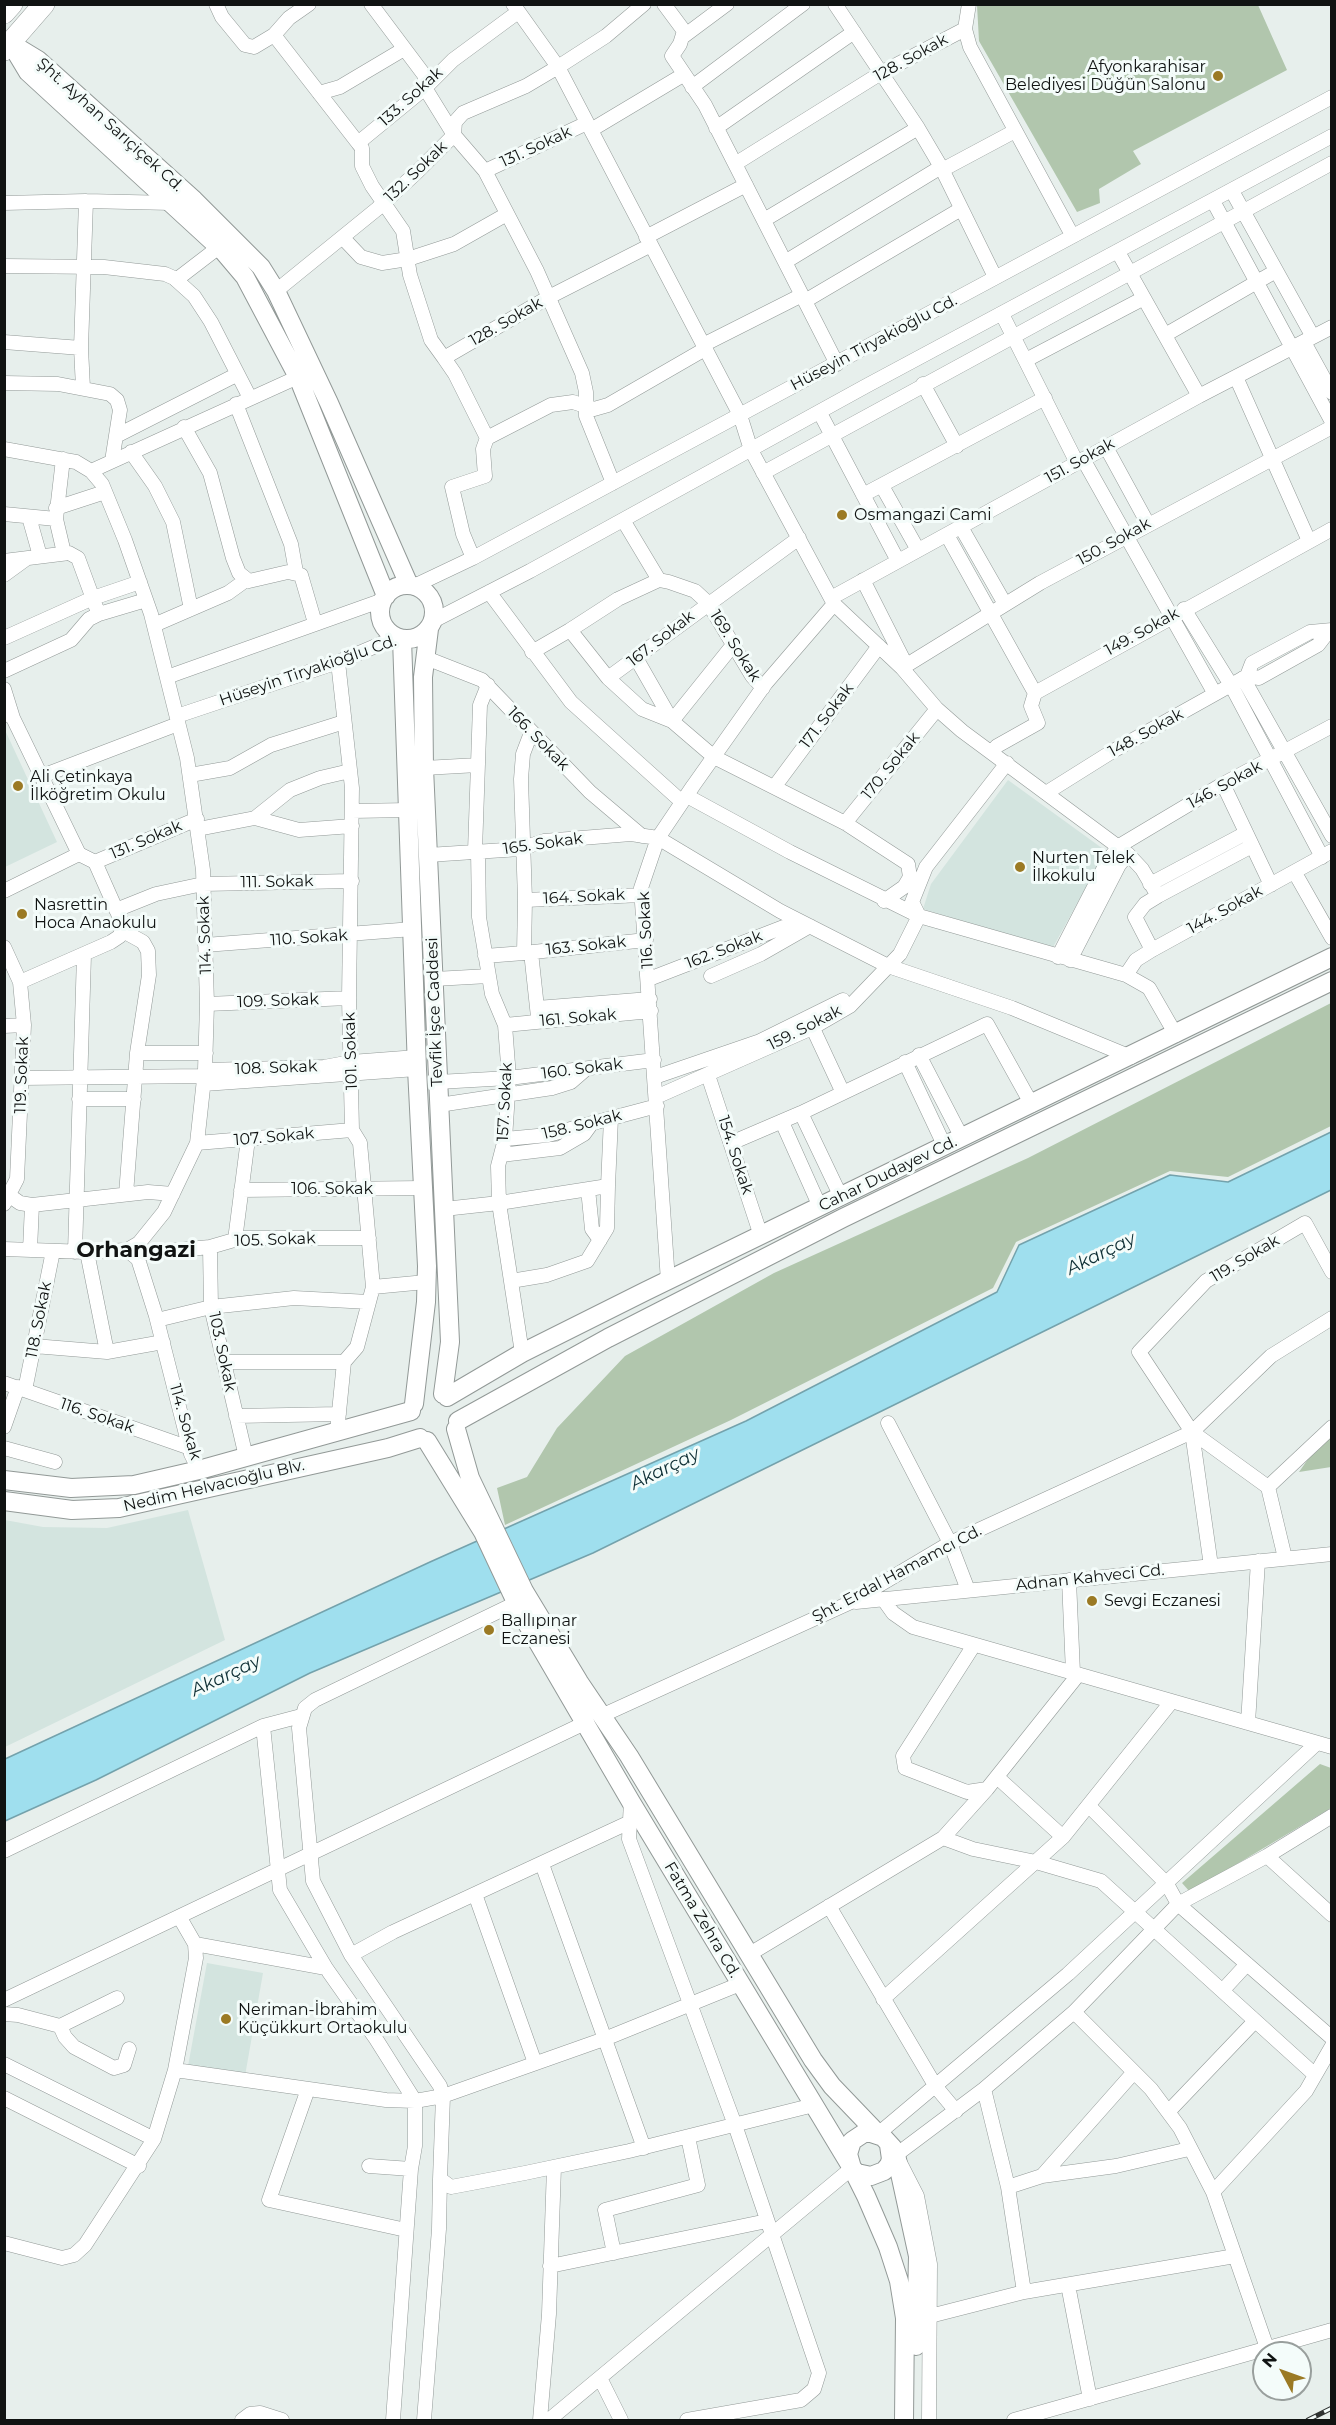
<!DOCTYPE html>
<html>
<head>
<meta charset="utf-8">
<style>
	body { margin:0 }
	#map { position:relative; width:1336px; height:2425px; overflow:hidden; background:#e7efec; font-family:Montserrat,sans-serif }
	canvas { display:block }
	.frame { position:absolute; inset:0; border:6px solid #101312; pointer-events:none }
	.north { position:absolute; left:1252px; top:2341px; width:60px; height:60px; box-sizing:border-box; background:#f4fcfa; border:2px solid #999f9d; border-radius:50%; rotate:311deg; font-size:16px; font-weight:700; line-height:24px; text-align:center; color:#101312 }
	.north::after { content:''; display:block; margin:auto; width:21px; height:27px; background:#9b7a24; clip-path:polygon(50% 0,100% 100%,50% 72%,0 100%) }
</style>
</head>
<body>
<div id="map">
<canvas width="1336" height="2425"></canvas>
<div class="frame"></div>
<div class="north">N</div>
</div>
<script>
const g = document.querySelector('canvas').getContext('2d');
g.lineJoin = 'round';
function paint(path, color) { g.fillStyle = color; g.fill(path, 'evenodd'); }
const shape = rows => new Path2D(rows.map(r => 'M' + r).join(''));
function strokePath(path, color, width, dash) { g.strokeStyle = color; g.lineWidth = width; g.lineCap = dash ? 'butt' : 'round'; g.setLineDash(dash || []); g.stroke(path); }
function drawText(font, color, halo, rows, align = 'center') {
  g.font = font + ' Montserrat,sans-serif'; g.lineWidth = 6; g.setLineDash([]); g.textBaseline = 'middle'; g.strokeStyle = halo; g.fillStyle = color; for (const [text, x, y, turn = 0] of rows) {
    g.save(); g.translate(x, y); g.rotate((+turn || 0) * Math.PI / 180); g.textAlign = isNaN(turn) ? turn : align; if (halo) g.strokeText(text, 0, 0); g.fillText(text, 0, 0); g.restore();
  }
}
paint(shape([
	[5,730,57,842,5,867,4,867],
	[1008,780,1106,851,1052,949,923,909,931,884],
	[188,1510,225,1640,5,1747,5,1520,43,1527,107,1528],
	[207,1963,263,1973,245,2076,188,2066]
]), '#d3e4df');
paint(shape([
	[977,5,1258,5,1287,70,1133,151,1141,164,1099,189,1100,203,1077,212,979,41],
	[1331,1003,1331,1126,1228,1177,1170,1171,1016,1242,993,1288,731,1420,505,1525,497,1488,527,1477,557,1428,625,1356,774,1273,1028,1158],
	[1331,1437,1331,1467,1299,1472,1308,1459],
	[1320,1764,1331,1768,1331,1808,1190,1892,1182,1883]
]), '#b1c6ad');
const water = shape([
	[1331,1132,1331,1190,593,1553,310,1673,96,1780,5,1821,5,1759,430,1562,746,1421,997,1292,1019,1245,1170,1175,1228,1182,1331,1132]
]);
paint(water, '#9fdfee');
strokePath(water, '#74a2ac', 1.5);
const minor = shape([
	[216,4,222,17,245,45,254,47,274,35],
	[309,4,289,18,274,35,358,143],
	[371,4,425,76,425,88,454,135,485,171,537,271,582,373,586,392,586,416,613,483],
	[513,4,558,67,740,415,751,450,834,604,902,668,937,709,962,731,1128,854,1142,869,1158,896,1145,904,1135,917,1152,950],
	[664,4,684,31,680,44,672,56,705,105,837,364],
	[835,4,918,128,941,167,995,277],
	[969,4,965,29,970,47,1072,235],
	[684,36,727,4],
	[692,87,803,4],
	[319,93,340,87,404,49],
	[716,128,854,32],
	[591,130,683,75],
	[735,164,881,73,965,29],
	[942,170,1015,131],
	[485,171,587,123],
	[1232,191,1313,337],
	[1213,201,1332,422],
	[4,203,86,201,171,203],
	[764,220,918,128],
	[646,237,746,185],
	[343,238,361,257,382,263,408,259,454,244,507,214],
	[1118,252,1199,396],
	[785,262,941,167],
	[4,266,104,267,165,274,174,278,194,296,211,322,250,398],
	[176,280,219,247],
	[276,291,377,209,417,172,454,135,455,122,463,113,526,86,558,67,606,36,644,4],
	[805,301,961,209],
	[1002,314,1077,463],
	[1165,335,1276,271],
	[4,342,81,348],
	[1304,342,1332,393],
	[703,345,802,295],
	[444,358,431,340,410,275,403,231,372,186,362,166,362,148,358,143,425,88,453,60,518,12],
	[1026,360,1144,298],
	[1236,377,1309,541],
	[4,383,58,384,110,394,117,400,120,410,112,461],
	[923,384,957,446],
	[83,388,81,348,86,201],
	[236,404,291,544,296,572],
	[820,413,898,561],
	[184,427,210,473,233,558,239,573,249,581,288,572,301,575,315,623],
	[118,435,236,375],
	[487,438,455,374,444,358,549,297,651,245],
	[1106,447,1148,524],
	[4,449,76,462,91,471,102,484,125,540,151,614,187,758,203,870,207,1004,205,1070,197,1143,164,1212,139,1243,127,1250,87,1252,4,1249],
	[131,452,155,486,173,522,191,609],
	[63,459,56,519,64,553],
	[1083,459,1215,694],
	[91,471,298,377],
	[763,473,1332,163],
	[882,486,918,550],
	[863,495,1045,398],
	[56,508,105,492],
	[4,514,56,519],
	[29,517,40,556],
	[623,520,659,580],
	[961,527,1005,604],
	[947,535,1035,693,1332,529],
	[473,558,463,534,452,487,485,476,483,449,487,438,551,405,573,402,594,409,608,405,705,349],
	[4,561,69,553,78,558,96,607],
	[4,575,26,559],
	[863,580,906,665],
	[414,586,473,558,1332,97],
	[489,592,571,702,682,802],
	[831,598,1199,396,1332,327],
	[1184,609,1231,685,1322,857],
	[433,621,530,571,866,386,1332,136],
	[154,625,228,593,246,580],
	[570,630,618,599,659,580,669,582,695,591,708,603,752,676,763,688],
	[4,638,93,598,140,582],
	[532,652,570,630,608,678,799,538],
	[426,658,482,680,590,792,642,836],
	[636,658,672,721,714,757,845,823,908,864,910,877,904,887,884,901],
	[902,668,1040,583,1332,427],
	[4,671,71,640,89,619,99,614,146,600],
	[1247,676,1252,663,1310,632,1332,630],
	[167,677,383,600],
	[608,678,642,709,672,721,733,645],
	[1243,678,1332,836],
	[4,689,13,718],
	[4,712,13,718,79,854,95,862,123,925,120,936,111,942,20,982],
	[177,716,338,662,397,637],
	[531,733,523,754,521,779,525,900,524,953,646,940],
	[992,752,997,746,1038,723,1031,706,1035,693],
	[424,768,478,765],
	[190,775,230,768,271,745,344,722],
	[42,776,178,724],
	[1223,784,1271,885],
	[775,786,879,646],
	[1046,793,1113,751,1231,685,1247,676,1259,678,1318,645,1328,632],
	[687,796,790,852,919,916,1126,975,1149,988,1176,1035],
	[352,811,409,810],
	[255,818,299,830,352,826],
	[845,823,937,709],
	[198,829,255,818,290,790,320,778,350,771],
	[475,851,480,705,488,685],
	[478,851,479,917,492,994,505,1025,509,1078,505,1139,498,1166,499,1203,522,1353],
	[428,855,520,849,544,841,631,834,658,838,780,911,888,966,1012,1008,1131,1057],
	[95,862,197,819],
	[1295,873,1332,938],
	[1150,884,1246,833],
	[4,891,79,854],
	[1158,896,1252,846],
	[525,900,642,895],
	[116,910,156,894,203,884,352,881],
	[123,931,143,942,148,951,149,975,137,1053,126,1194],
	[205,945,413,929],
	[4,947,20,982,24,1025,17,1179,4,1204],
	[531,952,538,1017],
	[485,956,524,953],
	[1058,957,1107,862,1119,846,1223,784,1332,726],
	[1070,960,1119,865,1128,854],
	[1126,975,1136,960,1152,950,1332,851],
	[711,976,761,954,810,926],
	[434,979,489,976],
	[649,979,799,921],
	[207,1004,349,998],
	[537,1008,650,999],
	[809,1020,843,1093],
	[505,1025,651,1011],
	[4,1026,24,1025],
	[137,1053,206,1053],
	[919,1055,962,1138],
	[905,1062,945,1147],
	[205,1070,324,1067,351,1062,417,1057],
	[708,1075,761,1236],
	[655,1077,760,1041,843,1000],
	[21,1078,205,1076],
	[438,1082,509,1078,654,1060],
	[204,1084,417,1069],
	[656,1097,812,1028,850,1006,900,954,919,916,912,902,926,867,1007,763],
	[79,1099,134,1099],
	[439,1105,552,1088,571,1082,586,1069],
	[801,1113,841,1197],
	[782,1122,820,1207],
	[505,1139,548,1135,657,1106],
	[197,1143,352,1130],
	[731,1143,801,1113,987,1024,1032,1105],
	[501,1155,560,1148,584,1134,592,1123],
	[588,1189,592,1229,600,1240],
	[241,1190,423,1188],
	[10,1196,20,1203,32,1205,148,1192,173,1194],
	[444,1209,499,1203,608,1186,611,1118],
	[235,1240,248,1139],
	[210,1247,211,1307,246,1457],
	[30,1250,32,1205],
	[127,1250,138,1259,156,1316,191,1454,199,1470],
	[75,1252,84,955],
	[87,1252,107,1352],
	[147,1253,210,1247,241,1238,369,1238],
	[511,1281,547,1275,587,1261,607,1228,608,1186],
	[668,1281,641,888,658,838,693,786,766,683,834,604],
	[373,1287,426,1282],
	[157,1320,211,1307,294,1298,369,1302],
	[34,1346,107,1352,163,1342],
	[224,1362,344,1362],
	[4,1383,190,1448],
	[25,1390,53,1251],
	[236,1416,339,1414],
	[888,1423,950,1543,968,1590],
	[4,1427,18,1387],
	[337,1432,344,1362,357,1347,373,1287,360,1143,352,1130,349,998,352,788,338,662],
	[1192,1432,1211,1566],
	[4,1448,55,1462],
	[1268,1487,1332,1427],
	[1285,1558,1268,1487,1192,1432,1139,1352,1206,1281,1305,1223,1332,1272],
	[1069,1580,1073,1673],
	[883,1599,893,1613,913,1627,1332,1747],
	[856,1602,1332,1554],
	[516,1603,315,1700,305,1708,299,1728,313,1881,351,1955,440,2086,443,2096,440,2179,451,2187,525,2173,629,2151,814,2105],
	[974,1645,903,1756,905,1768,967,1792,987,1789,1078,1675],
	[601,1716,849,1603,950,1543,1192,1432,1271,1356,1332,1318],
	[1248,1723,1258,1561],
	[263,1726,280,1890,326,1968,376,2039,415,2101,415,2146,411,2169,369,2166],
	[997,1777,1063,1837],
	[631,1802,629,1839,735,2125,819,2373,814,2389,801,2400,687,2420],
	[1089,1806,1167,1884,1178,1904,1332,2038],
	[943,1838,973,1849,1036,1862,1101,1881,1314,2074],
	[4,1851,263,1726,301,1716],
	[1267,1856,1332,1915],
	[542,1864,644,2148],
	[475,1894,535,2063],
	[829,1906,936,2087,956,2111],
	[195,1944,326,1968],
	[351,1955,393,1932,630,1822],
	[748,1955,943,1838,987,1789],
	[1223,1990,1247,1964],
	[883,1999,1063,1837,1172,1701],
	[4,2000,587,1722],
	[1074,2012,1151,2089,1180,2128,1213,2192,1267,2348],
	[4,2014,18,2015,60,2026,117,1998],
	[60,2026,65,2037,74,2047,114,2068,124,2065,129,2049],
	[4,2064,154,2139],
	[175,2070,386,2100,415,2101,443,2096,607,2038,740,1984],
	[308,2089,269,2200,406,2230],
	[984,2089,1008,2187,1024,2292],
	[4,2098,139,2166],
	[1169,2111,1255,2021],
	[878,2134,1068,1974,1317,1743],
	[1042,2176,1134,2072],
	[1008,2187,1042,2176,1116,2166,1189,2149],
	[1213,2192,1306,2091,1332,2046],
	[4,2243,62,2258,74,2255,85,2245,154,2139,175,2070,196,1958,195,1944,180,1918],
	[614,2253,605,2210,698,2185,688,2137],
	[550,2266,767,2221],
	[1068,2285,1090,2399],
	[930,2316,1024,2292,1235,2256],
	[600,2378,621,2420],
	[242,2420,250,2414,260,2413,282,2420],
	[393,2420,411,2169],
	[424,2420,439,2229,440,2179],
	[540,2420,549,2314,554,2167],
	[549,2420,852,2168],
	[929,2420,930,2264,917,2196,896,2155,984,2089,1074,2012,1178,1904,1267,1856,1332,1816],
	[1014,2420,1332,2330]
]);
const major = shape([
	[10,43,38,60,194,200,261,267,276,291,329,403,409,585],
	[13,47,28,72,223,251,245,277,298,377,386,596],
	'380 612a27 27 0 1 1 54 0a27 27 0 1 1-54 0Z',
	[429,629,423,677,424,768,450,1342,443,1394],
	[402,639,417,1069,427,1266,426,1302,414,1404],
	[447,1397,522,1353,646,1291,1332,957],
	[458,1421,608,1338,843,1218,1332,981],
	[456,1429,470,1478,524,1591,579,1682,629,1756,813,2060,832,2086,878,2134],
	[427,1441,483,1532,522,1615,631,1802,852,2168,866,2196,888,2247,899,2281,905,2318,904,2420],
	[4,1480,71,1488,134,1485,199,1470,411,1411],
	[4,1501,72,1510,119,1508,388,1448,420,1438],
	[889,2145,891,2159,889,2165,884,2171,871,2176,857,2173,852,2168,848,2154,852,2141,864,2133,871,2133,883,2137,893,2148,896,2155,918,2256,916,2346]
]);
const highway = shape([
	[4,13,12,4],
	[4,50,44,4]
]);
strokePath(minor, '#929997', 15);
strokePath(major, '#929997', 20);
strokePath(highway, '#929997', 22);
strokePath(minor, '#fff', 14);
strokePath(major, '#fff', 18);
strokePath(highway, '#fff', 21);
const rail = shape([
	[1308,2420,1332,2408]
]);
strokePath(rail, '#2f3231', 5);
strokePath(rail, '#f4fcfa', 3, [9]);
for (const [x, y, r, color] of [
	[1218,76,6,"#9b7a24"],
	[842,515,6,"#9b7a24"],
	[18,786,6,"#9b7a24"],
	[1020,867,6,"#9b7a24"],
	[22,914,6,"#9b7a24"],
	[1092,1601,6,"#9b7a24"],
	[489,1630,6,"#9b7a24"],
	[226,2019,6,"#9b7a24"]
]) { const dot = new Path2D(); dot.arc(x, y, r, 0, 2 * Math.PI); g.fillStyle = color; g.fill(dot); strokePath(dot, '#f4fcfa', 2); }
drawText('16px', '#101312', '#f4fcfa', [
	["128. Sokak",911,58,-29],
	["133. Sokak",411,97,-42],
	["Şht. Ayhan Sarıçiçek Cd.",110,125,42],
	["131. Sokak",536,147,-25],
	["132. Sokak",416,172,-44],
	["128. Sokak",506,322,-30],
	["Hüseyin Tiryakioğlu Cd.",874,343,-28],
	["151. Sokak",1080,461,-29],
	["150. Sokak",1114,542,-29],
	["149. Sokak",1142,632,-29],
	["167. Sokak",661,639,-38],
	["169. Sokak",735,646,58],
	["Hüseyin Tiryakioğlu Cd.",308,671,-19],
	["171. Sokak",827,716,-53],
	["148. Sokak",1146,733,-29],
	["166. Sokak",538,739,46],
	["170. Sokak",891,766,-51],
	["146. Sokak",1225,785,-29],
	["131. Sokak",146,840,-23],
	["165. Sokak",543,844,-8],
	["111. Sokak",277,882,-1],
	["164. Sokak",584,897,-3],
	["144. Sokak",1225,910,-29],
	["116. Sokak",646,930,-93],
	["114. Sokak",205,935,-92],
	["110. Sokak",309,938,-4],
	["163. Sokak",586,946,-6],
	["162. Sokak",724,950,-21],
	["109. Sokak",278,1001,-2],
	["Tevfik İşce Caddesi",435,1012,-92],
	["161. Sokak",578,1018,-5],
	["159. Sokak",805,1028,-27],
	["101. Sokak",351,1051,-92],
	["108. Sokak",276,1068,-2],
	["160. Sokak",582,1069,-7],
	["119. Sokak",22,1075,-88],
	["157. Sokak",505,1102,-87],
	["158. Sokak",582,1125,-14],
	["107. Sokak",274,1137,-5],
	["154. Sokak",735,1155,72],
	["Cahar Dudayev Cd.",888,1174,-26],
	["106. Sokak",332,1189],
	["105. Sokak",275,1240,-2],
	["119. Sokak",1245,1259,-31],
	["118. Sokak",39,1320,-79],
	["103. Sokak",222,1352,78],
	["116. Sokak",97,1416,19],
	["114. Sokak",185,1422,74],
	["Nedim Helvacıoğlu Blv.",214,1486,-13],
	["Şht. Erdal Hamamcı Cd.",897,1574,-28],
	["Adnan Kahveci Cd.",1090,1578,-6],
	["Fatma Zehra Cd.",702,1920,59]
]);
drawText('16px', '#101312', '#f4fcfa', [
	["Afyonkarahisar",1206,67,"right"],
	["Belediyesi Düğün Salonu",1206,85,"right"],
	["Osmangazi Cami",854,515],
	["Ali Çetinkaya",30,777],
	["İlköğretim Okulu",30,795],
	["Nurten Telek",1032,858],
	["İlkokulu",1032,876],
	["Nasrettin",34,905],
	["Hoca Anaokulu",34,923],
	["Sevgi Eczanesi",1104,1601],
	["Ballıpınar",501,1621],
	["Eczanesi",501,1639],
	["Neriman-İbrahim",238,2010],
	["Küçükkurt Ortaokulu",238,2028]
], 'left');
drawText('italic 18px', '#0e2f35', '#f4fcfa', [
	["Akarçay",1101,1254,-26],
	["Akarçay",665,1469,-26],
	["Akarçay",226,1676,-25]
]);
drawText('bold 22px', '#101312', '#f4fcfa', [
	["Orhangazi",136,1251]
]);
</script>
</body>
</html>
